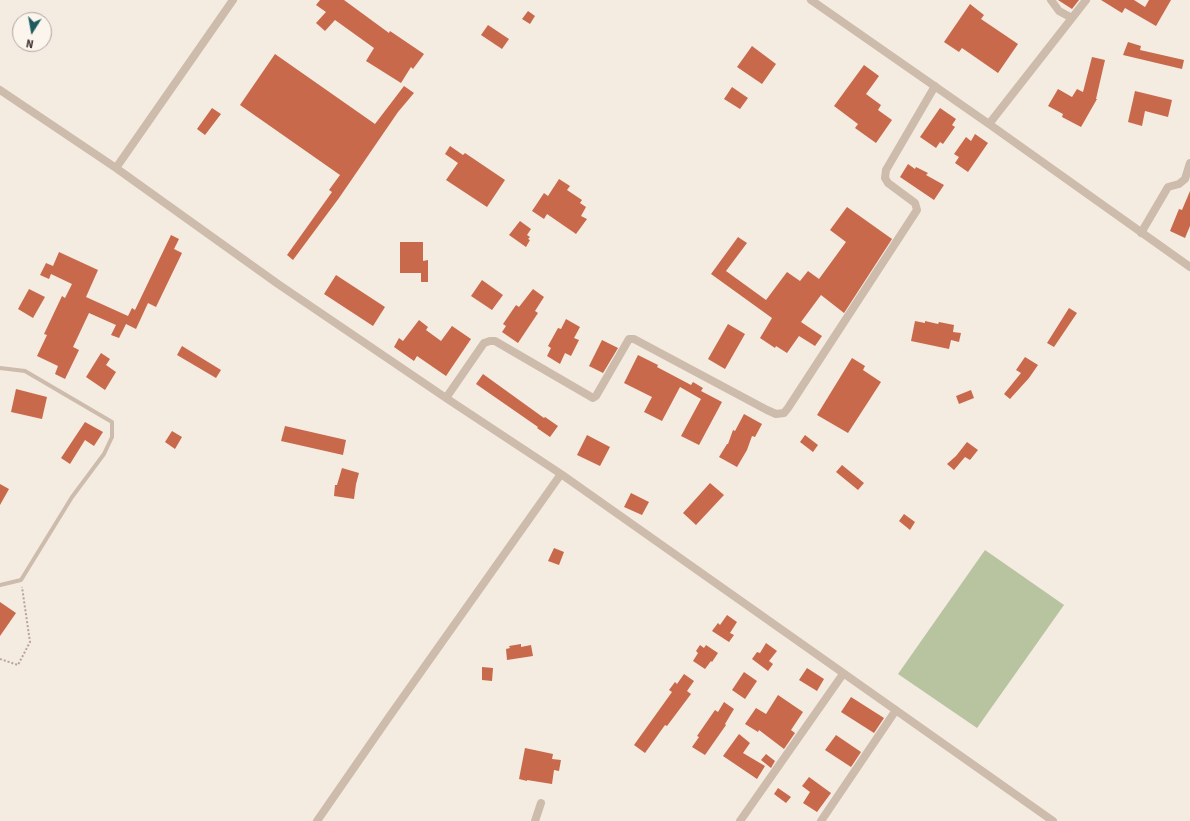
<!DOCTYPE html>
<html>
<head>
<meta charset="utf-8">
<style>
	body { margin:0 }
	#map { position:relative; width:1190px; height:821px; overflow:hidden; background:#f4ebe1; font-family:"Source Sans 3",sans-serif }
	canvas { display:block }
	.north { position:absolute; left:12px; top:12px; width:40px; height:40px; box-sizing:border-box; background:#fbf5ee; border:1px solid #aea6a0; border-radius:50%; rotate:191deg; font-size:11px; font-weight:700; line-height:16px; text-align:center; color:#3b302b }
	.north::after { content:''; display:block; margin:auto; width:14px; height:18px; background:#1f5a5e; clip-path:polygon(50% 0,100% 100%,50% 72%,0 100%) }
</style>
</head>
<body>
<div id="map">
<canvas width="1190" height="821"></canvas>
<div class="north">N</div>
</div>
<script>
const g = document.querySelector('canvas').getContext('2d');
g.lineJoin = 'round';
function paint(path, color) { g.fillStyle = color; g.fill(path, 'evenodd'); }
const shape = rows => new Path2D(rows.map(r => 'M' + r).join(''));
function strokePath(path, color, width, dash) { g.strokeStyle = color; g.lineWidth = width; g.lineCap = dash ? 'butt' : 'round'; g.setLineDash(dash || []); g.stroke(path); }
paint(shape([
	[985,550,1064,605,977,728,898,674]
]), '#b8c4a0');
paint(shape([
	[320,0,344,0,389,33,390,31,424,54,413,69,411,67,401,83,366,61,374,48,335,20,325,31,316,23,326,12,316,5],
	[1058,0,1079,0,1072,9],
	[1101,0,1134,0,1145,7,1149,0,1171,0,1156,26,1125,8,1122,13],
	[970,4,984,15,981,19,1018,44,998,73,962,48,959,52,944,42],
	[528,11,535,16,530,24,522,19],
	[488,25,509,39,502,49,481,35],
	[1128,42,1141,46,1140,50,1184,60,1182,69,1123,55],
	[752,46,776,64,762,84,737,67],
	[275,54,375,124,404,86,414,93,398,112,339,198,293,260,287,255,332,192,329,190,340,175,240,105],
	[1092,57,1105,60,1096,99,1097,99,1081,127,1062,117,1063,114,1048,106,1058,89,1072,97,1077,89,1083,92],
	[864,65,879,76,866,94,881,105,878,110,892,120,876,143,855,128,858,124,834,106],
	[732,87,748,98,740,109,724,99],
	[1135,91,1172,100,1168,117,1145,111,1142,126,1128,122],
	[212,108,221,114,205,135,197,129],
	[940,108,956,119,952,125,955,127,943,144,940,142,936,148,920,137],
	[975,134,988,143,968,172,955,163,959,157,954,154,966,137,971,141],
	[450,146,463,155,465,153,505,180,487,207,446,180,458,163,445,154],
	[908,164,915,169,916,167,928,173,926,175,944,185,934,200,900,177],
	[559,179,570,186,567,190,582,200,580,203,586,207,581,216,587,219,576,234,547,214,544,219,532,211,544,193,548,196],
	[1190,191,1190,226,1185,238,1170,231,1179,209,1182,210],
	[847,207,892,239,844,313,821,295,801,322,822,336,815,346,799,336,787,353,776,346,775,348,760,338,772,318,711,274,738,237,747,243,726,271,766,300,787,272,800,281,808,271,819,279,846,242,830,230],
	[520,221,531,229,527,235,530,237,528,239,530,240,526,247,509,235],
	[171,235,179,239,174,249,182,253,156,307,148,303,136,329,126,324,119,338,111,335,116,325,89,313,73,347,79,350,65,379,55,374,58,366,37,356,47,335,44,334,62,296,65,298,72,284,51,274,49,279,40,275,46,263,53,266,59,252,98,270,86,297,128,316,132,308,135,310],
	[400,242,423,242,423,261,428,260,428,282,421,282,421,273,400,273],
	[336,275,385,307,373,326,324,294],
	[482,280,503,295,492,310,471,296],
	[29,289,45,297,33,318,18,309],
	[533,289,544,297,535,311,538,313,518,343,502,332,506,326,503,324,516,305,519,307],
	[1069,308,1077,313,1054,347,1047,343],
	[566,319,580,327,574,338,579,340,571,356,565,353,560,364,547,356,551,348,548,346,558,328,561,329],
	[419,320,428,327,426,330,441,341,452,326,471,339,446,376,417,356,414,361,394,347,399,338,403,341],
	[915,321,925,323,925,321,938,324,939,322,954,325,953,332,961,333,959,342,951,340,949,349,911,341],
	[728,324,745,334,725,369,708,359],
	[602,340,618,348,603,373,589,366],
	[182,346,221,370,216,378,177,355],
	[101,353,110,359,106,365,116,372,105,390,86,377],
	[638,355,658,365,657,367,691,385,693,382,703,388,701,391,722,402,699,445,681,436,701,399,680,387,662,421,644,412,652,397,624,383],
	[1025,357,1038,365,1029,378,1010,399,1004,394,1021,373,1016,370],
	[852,358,865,366,863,370,881,382,848,433,817,415],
	[483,374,544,418,545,417,558,426,550,437,537,428,538,427,476,384],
	[16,389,47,397,42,419,11,412],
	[971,390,974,398,959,404,956,396],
	[744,414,762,424,755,437,752,436,747,450,737,467,719,457,727,444,728,444,733,430,735,431],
	[85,422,103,432,94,446,85,440,70,464,61,458],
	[285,426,346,440,343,455,281,441],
	[172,431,182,437,175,449,165,442],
	[587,435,610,447,600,466,577,455],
	[805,435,818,445,813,452,800,442],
	[967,442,978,450,970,460,965,457,954,470,947,464,956,456],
	[842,465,864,483,858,490,836,472],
	[342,468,359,473,356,484,354,499,334,496,335,485,337,485],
	[710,483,724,495,696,525,683,513],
	[0,484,9,489,0,505],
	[631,493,649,502,642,515,624,507],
	[904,514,915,522,910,530,899,521],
	[554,548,564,552,559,565,548,561],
	[0,602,16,613,0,636],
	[727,615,737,622,730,633,734,635,729,642,712,631,718,623,720,625],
	[766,643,777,651,769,661,773,664,768,671,752,659,757,652,760,653],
	[521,644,521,647,531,645,533,656,507,660,506,649,510,648,509,646],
	[700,645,704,648,706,645,718,653,712,662,711,661,705,669,693,661,698,653,696,651],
	[482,667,493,668,492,681,482,680],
	[807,668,824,679,817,691,799,680],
	[744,672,757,681,745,699,732,690],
	[684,674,694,681,687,691,691,694,667,726,665,725,645,753,634,745,672,692,669,690,675,682,677,684],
	[778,695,803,712,791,730,795,733,784,749,759,730,758,732,745,724,756,708,766,714],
	[851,697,884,718,874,733,841,712],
	[724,702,734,709,725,724,726,725,705,755,692,747,699,737,697,736,715,710,718,712],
	[739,734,750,743,743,753,765,766,757,779,723,756],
	[836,735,861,752,851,767,825,750],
	[525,748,553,754,552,759,561,760,559,771,554,770,552,784,527,780,527,781,519,779],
	[766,754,775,761,771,768,761,760],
	[809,777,831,793,817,812,803,803,810,792,802,786],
	[778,788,791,797,786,803,774,794]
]), '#c8694b');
strokePath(shape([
	[0,659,18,665,30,642,22,587]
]), '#b9a596', 2, [2, 2]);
strokePath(shape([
	[0,368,25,371,112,422,112,437,104,454,72,497,21,580,0,585]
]), '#cdbbac', 4);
strokePath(shape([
	[811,0,989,124,1190,267],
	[1072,18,1086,0],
	[0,90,116,168,278,284,446,398,561,474,1053,821],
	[989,124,1072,18,1059,11,1051,0],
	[116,168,233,0],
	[1141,233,1168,187,1179,184,1185,179,1190,163],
	[446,398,484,343,490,341,495,341,593,398,596,396,629,339,634,339,767,410,776,414,784,413,788,408,917,210,915,203,888,183,885,178,886,170,935,86],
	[317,821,389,717,561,474],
	[535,821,541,803],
	[740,821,843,674],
	[821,821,896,710]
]), '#cdbbac', 8);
</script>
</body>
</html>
